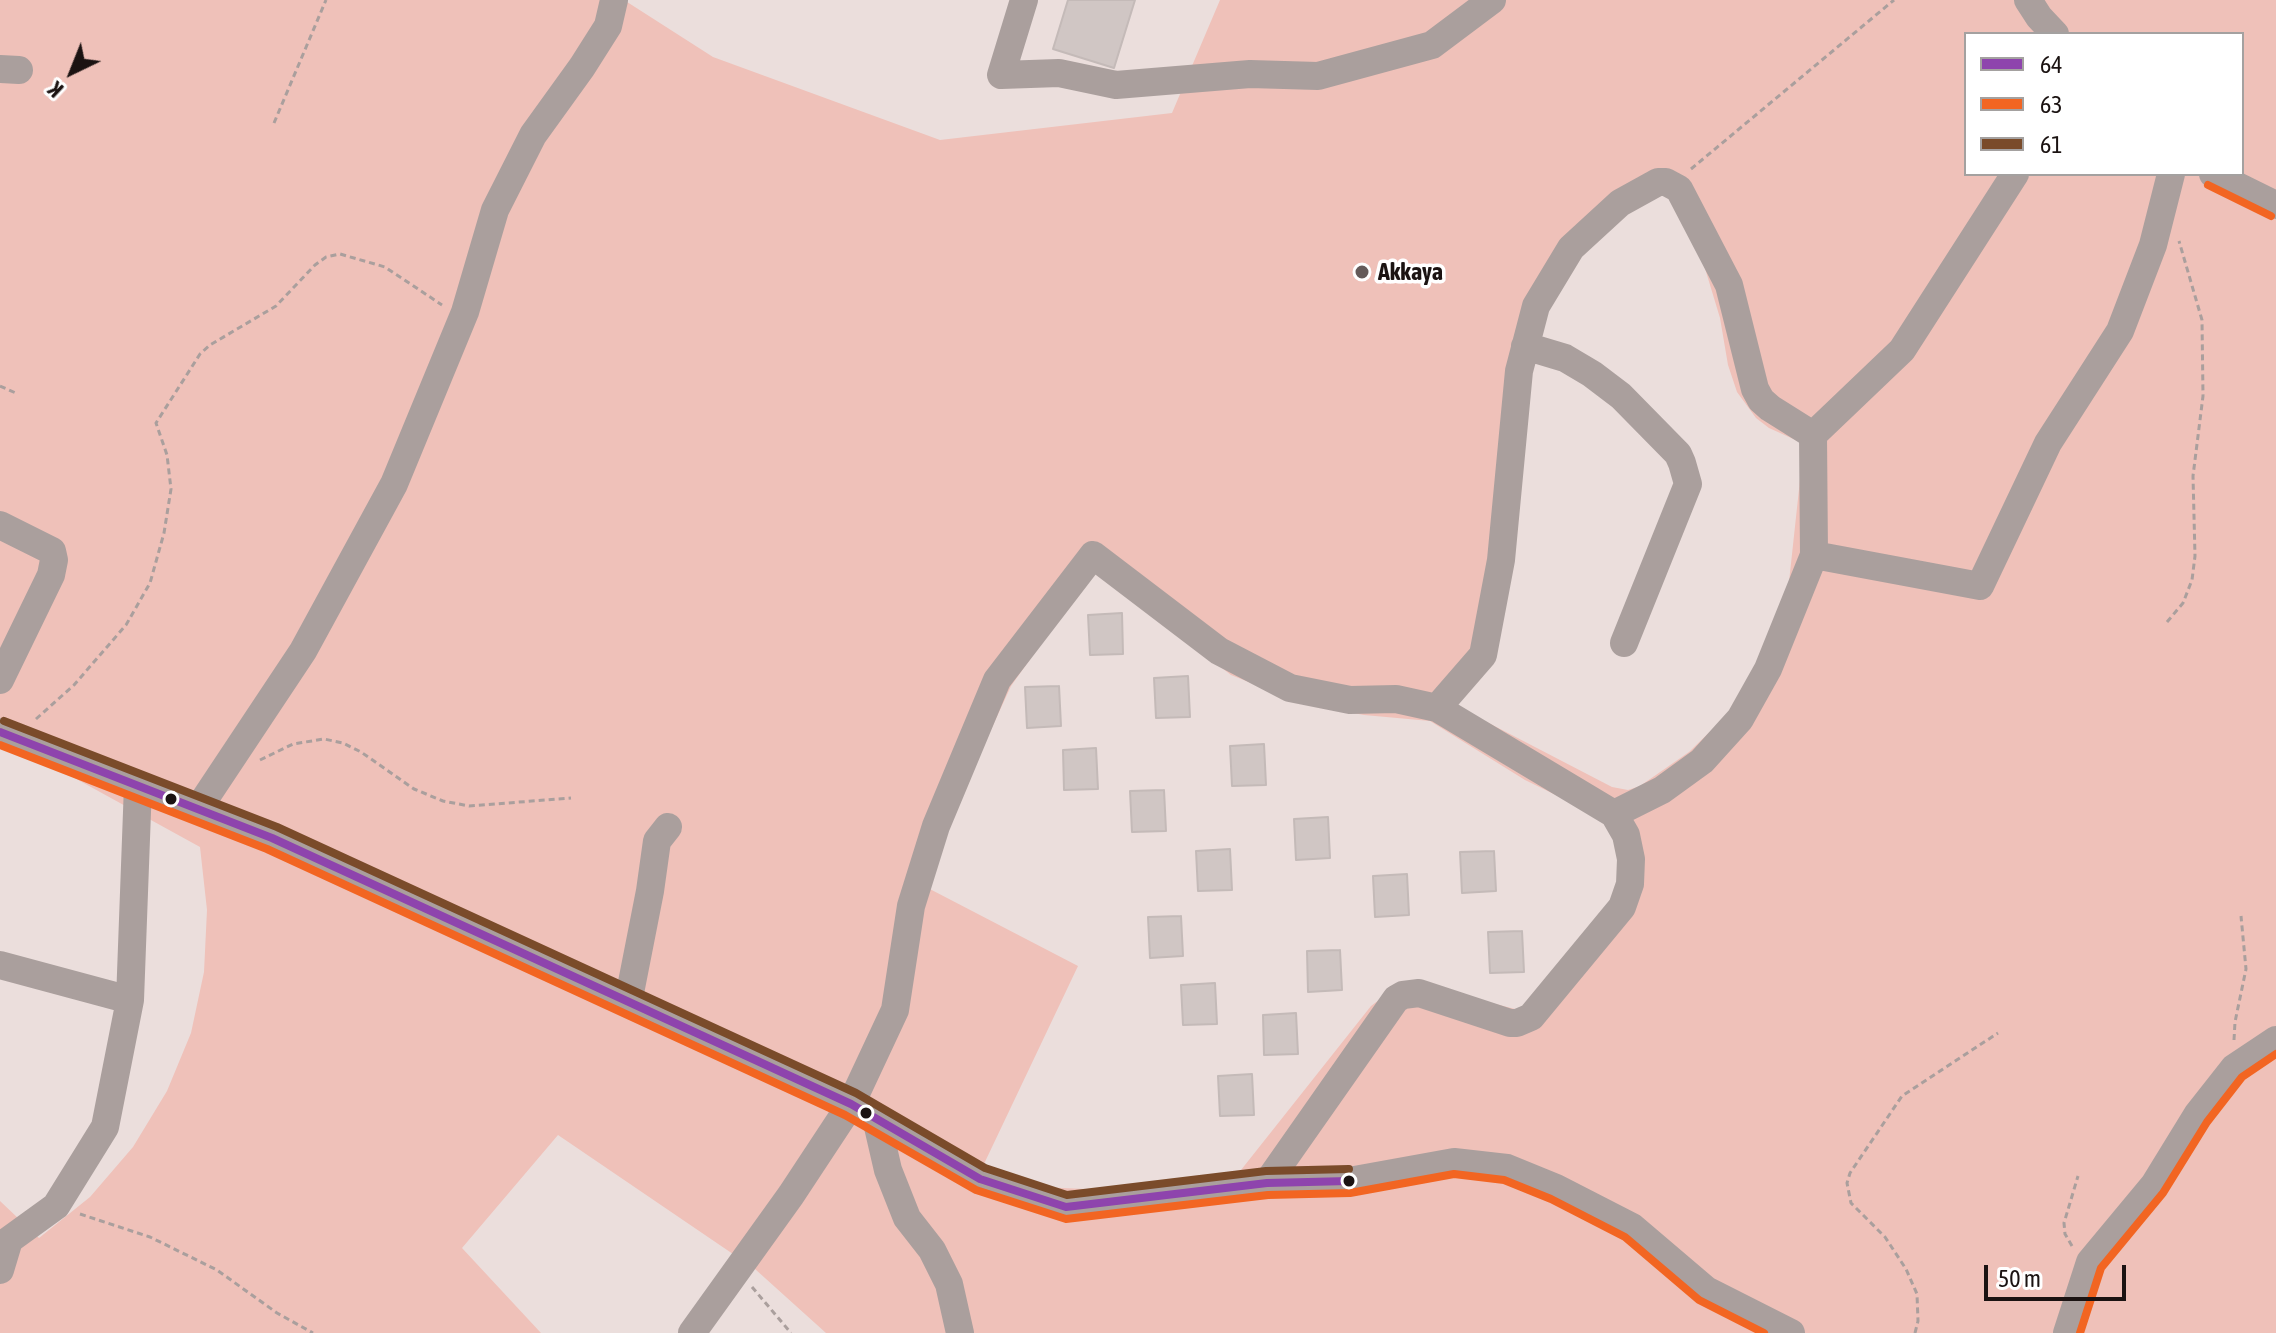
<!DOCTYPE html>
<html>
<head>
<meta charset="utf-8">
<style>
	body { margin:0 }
	#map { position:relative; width:2276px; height:1333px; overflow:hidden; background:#ebdedc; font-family:"Asap Condensed",sans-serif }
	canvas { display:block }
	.legend { position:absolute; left:1964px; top:32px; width:280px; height:144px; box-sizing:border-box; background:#fff; border:2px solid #a4a1a0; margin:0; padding:10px 14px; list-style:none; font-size:24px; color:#1b1312 }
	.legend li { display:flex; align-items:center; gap:16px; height:40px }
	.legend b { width:40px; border:2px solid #a4a1a0 }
	.north { position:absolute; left:32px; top:32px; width:80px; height:80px; -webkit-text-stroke:6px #fff; paint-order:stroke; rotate:223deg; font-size:22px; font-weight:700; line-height:32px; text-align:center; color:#1b1312 }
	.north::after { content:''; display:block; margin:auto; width:28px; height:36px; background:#1b1312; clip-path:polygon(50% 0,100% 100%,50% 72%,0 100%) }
	.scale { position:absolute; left:1984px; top:1265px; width:142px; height:36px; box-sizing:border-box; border:4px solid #1b1312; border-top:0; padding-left:10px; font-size:24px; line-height:28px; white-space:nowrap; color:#1b1312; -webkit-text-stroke:6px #fff; paint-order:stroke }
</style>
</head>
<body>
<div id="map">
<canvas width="2276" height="1333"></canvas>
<ul class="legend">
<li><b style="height:10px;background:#8e44ad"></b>64</li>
<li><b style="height:10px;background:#f26522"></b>63</li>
<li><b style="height:10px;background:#7a4b2a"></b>61</li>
</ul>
<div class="north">K</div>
<div class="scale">50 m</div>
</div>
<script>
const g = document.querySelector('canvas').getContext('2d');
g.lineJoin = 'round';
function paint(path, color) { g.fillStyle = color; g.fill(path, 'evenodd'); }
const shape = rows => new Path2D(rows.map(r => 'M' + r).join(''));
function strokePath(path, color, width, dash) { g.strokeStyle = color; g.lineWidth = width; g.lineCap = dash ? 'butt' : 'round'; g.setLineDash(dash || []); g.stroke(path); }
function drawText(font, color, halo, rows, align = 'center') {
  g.font = font + ' "Asap Condensed",sans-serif'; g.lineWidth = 7; g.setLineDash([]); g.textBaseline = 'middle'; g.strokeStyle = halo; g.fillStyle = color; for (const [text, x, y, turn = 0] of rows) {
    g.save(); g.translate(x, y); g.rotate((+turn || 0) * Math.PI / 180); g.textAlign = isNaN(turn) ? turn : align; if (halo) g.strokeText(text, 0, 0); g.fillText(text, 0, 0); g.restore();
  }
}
paint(shape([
	[0,0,624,0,713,57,940,140,1172,113,1220,0,2276,0,2276,1333,826,1333,755,1269,558,1135,462,1248,541,1333,0,1333,0,1201,39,1238,90,1197,133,1147,167,1091,191,1033,204,972,207,910,200,847,0,737],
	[1966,34,2242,34,2242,174,1966,174],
	[1661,193,1673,197,1704,265,1720,318,1728,365,1737,392,1756,418,1769,428,1800,442,1800,480,1789,582,1753,677,1725,717,1689,752,1640,786,1628,790,1612,787,1454,705,1512,569,1534,338,1568,269,1624,214],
	[1094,569,1231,675,1264,688,1332,709,1364,715,1430,721,1525,780,1597,815,1613,836,1622,875,1613,911,1523,1011,1404,981,1371,1006,1241,1170,1201,1179,1117,1188,1086,1189,1039,1187,983,1166,1078,966,924,886,959,799,1011,686]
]), '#efc1b9');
const building = shape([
	[1068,0,1135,0,1114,68,1053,49,1068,0],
	[1122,613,1123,654,1090,655,1088,615,1122,613],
	[1188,676,1190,717,1156,718,1154,678,1188,676],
	[1059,686,1061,726,1027,728,1025,687,1059,686],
	[1264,744,1266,785,1232,786,1230,746,1264,744],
	[1096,748,1098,789,1064,790,1063,750,1096,748],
	[1164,790,1166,831,1132,832,1130,791,1164,790],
	[1328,817,1330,858,1296,860,1294,819,1328,817],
	[1230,849,1232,890,1198,891,1196,851,1230,849],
	[1494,851,1496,891,1462,893,1460,852,1494,851],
	[1407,874,1409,915,1375,917,1373,876,1407,874],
	[1181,916,1183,956,1150,958,1148,917,1181,916],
	[1522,931,1524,972,1490,973,1488,932,1522,931],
	[1340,950,1342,990,1308,992,1307,951,1340,950],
	[1215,983,1217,1024,1183,1025,1181,985,1215,983],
	[1296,1013,1298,1054,1264,1055,1263,1015,1296,1013],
	[1252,1074,1254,1115,1220,1116,1218,1076,1252,1074]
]);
paint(building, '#d0c6c4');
strokePath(building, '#c4bab8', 2);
strokePath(shape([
	[274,123,326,0],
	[1691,169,1894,0],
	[0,386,18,394],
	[2167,622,2183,603,2192,580,2195,556,2193,476,2203,396,2202,320,2179,241],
	[36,719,74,685,126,625,150,583,164,533,171,489,167,455,156,423,200,354,210,345,276,306,315,265,326,257,340,254,385,267,442,305],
	[260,760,293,744,324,739,343,743,361,752,414,789,443,801,469,806,571,798],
	[2234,1040,2235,1022,2246,969,2241,916],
	[80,1214,150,1237,217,1270,277,1313,313,1333],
	[2072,1246,2065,1234,2064,1223,2078,1176],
	[752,1287,791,1333],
	[1915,1333,1918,1321,1917,1294,1906,1269,1885,1237,1851,1203,1847,1183,1850,1173,1902,1096,1998,1033]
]), '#aa9f9d', 3, [6, 4]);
strokePath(shape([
	[1024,0,1001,75,1059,73,1116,85,1250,74,1318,76,1432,45,1492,0],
	[2028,0,2039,17,2055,34],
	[0,69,19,70],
	[2213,174,2276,205],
	[1525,346,1565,358,1592,374,1621,396,1678,454,1682,463,1688,484,1624,643],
	[0,525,52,551,54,560,51,575,0,680],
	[1814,555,1980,586,2048,443,2120,331,2153,245,2171,174],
	[1437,708,1483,655,1501,560,1519,371,1536,306,1571,248,1620,203,1658,182,1666,182,1679,189,1729,285,1755,389,1761,400,1770,408,1813,435],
	[0,732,272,838,851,1104,980,1179,1066,1207,1267,1183,1349,1181,1454,1162,1507,1168,1556,1188,1632,1227,1706,1290,1791,1333],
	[198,809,303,651,394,484,465,312,495,210,533,135,582,67,608,26,614,0],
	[1614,814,1662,790,1702,761,1740,719,1768,669,1814,555,1813,435,1902,350,2015,174],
	[0,965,130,1000,138,785],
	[628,1003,650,891,657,841,668,827],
	[876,1118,888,1170,907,1218,932,1250,949,1284,960,1333],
	[0,1270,9,1240,56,1206,105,1127,130,1000],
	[692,1333,791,1195,851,1104,895,1010,911,906,936,826,997,680,1093,555,1219,651,1290,688,1350,700,1396,699,1437,708,1614,814,1626,835,1631,859,1630,884,1622,907,1531,1017,1517,1023,1510,1023,1419,993,1403,995,1396,999,1267,1183],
	[2067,1333,2090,1262,2154,1185,2197,1115,2234,1068,2276,1040]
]), '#aa9f9d', 28);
strokePath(shape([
	[0,732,272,838,851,1104,980,1179,1066,1207,1267,1183,1349,1181]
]), '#8e44ad', 8);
strokePath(shape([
	[2208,185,2271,216],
	[0,745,267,849,845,1115,976,1190,1066,1219,1268,1195,1350,1193,1454,1174,1504,1180,1551,1199,1625,1237,1699,1300,1764,1333],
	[2080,1333,2101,1268,2163,1193,2207,1122,2242,1077,2276,1054]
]), '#f26522', 8);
strokePath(shape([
	[4,721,277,827,856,1093,985,1168,1067,1195,1266,1171,1349,1169]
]), '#7a4b2a', 8);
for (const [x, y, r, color] of [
	[1362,272,8,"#645a59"],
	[171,799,7,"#1b1312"],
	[866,1113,7,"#1b1312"],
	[1349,1181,7,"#1b1312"]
]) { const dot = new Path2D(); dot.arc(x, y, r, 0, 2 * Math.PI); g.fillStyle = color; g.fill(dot); strokePath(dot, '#fff', 3); }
drawText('bold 24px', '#1b1312', '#fff', [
	["Akkaya",1378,272]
], 'left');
</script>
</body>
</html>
